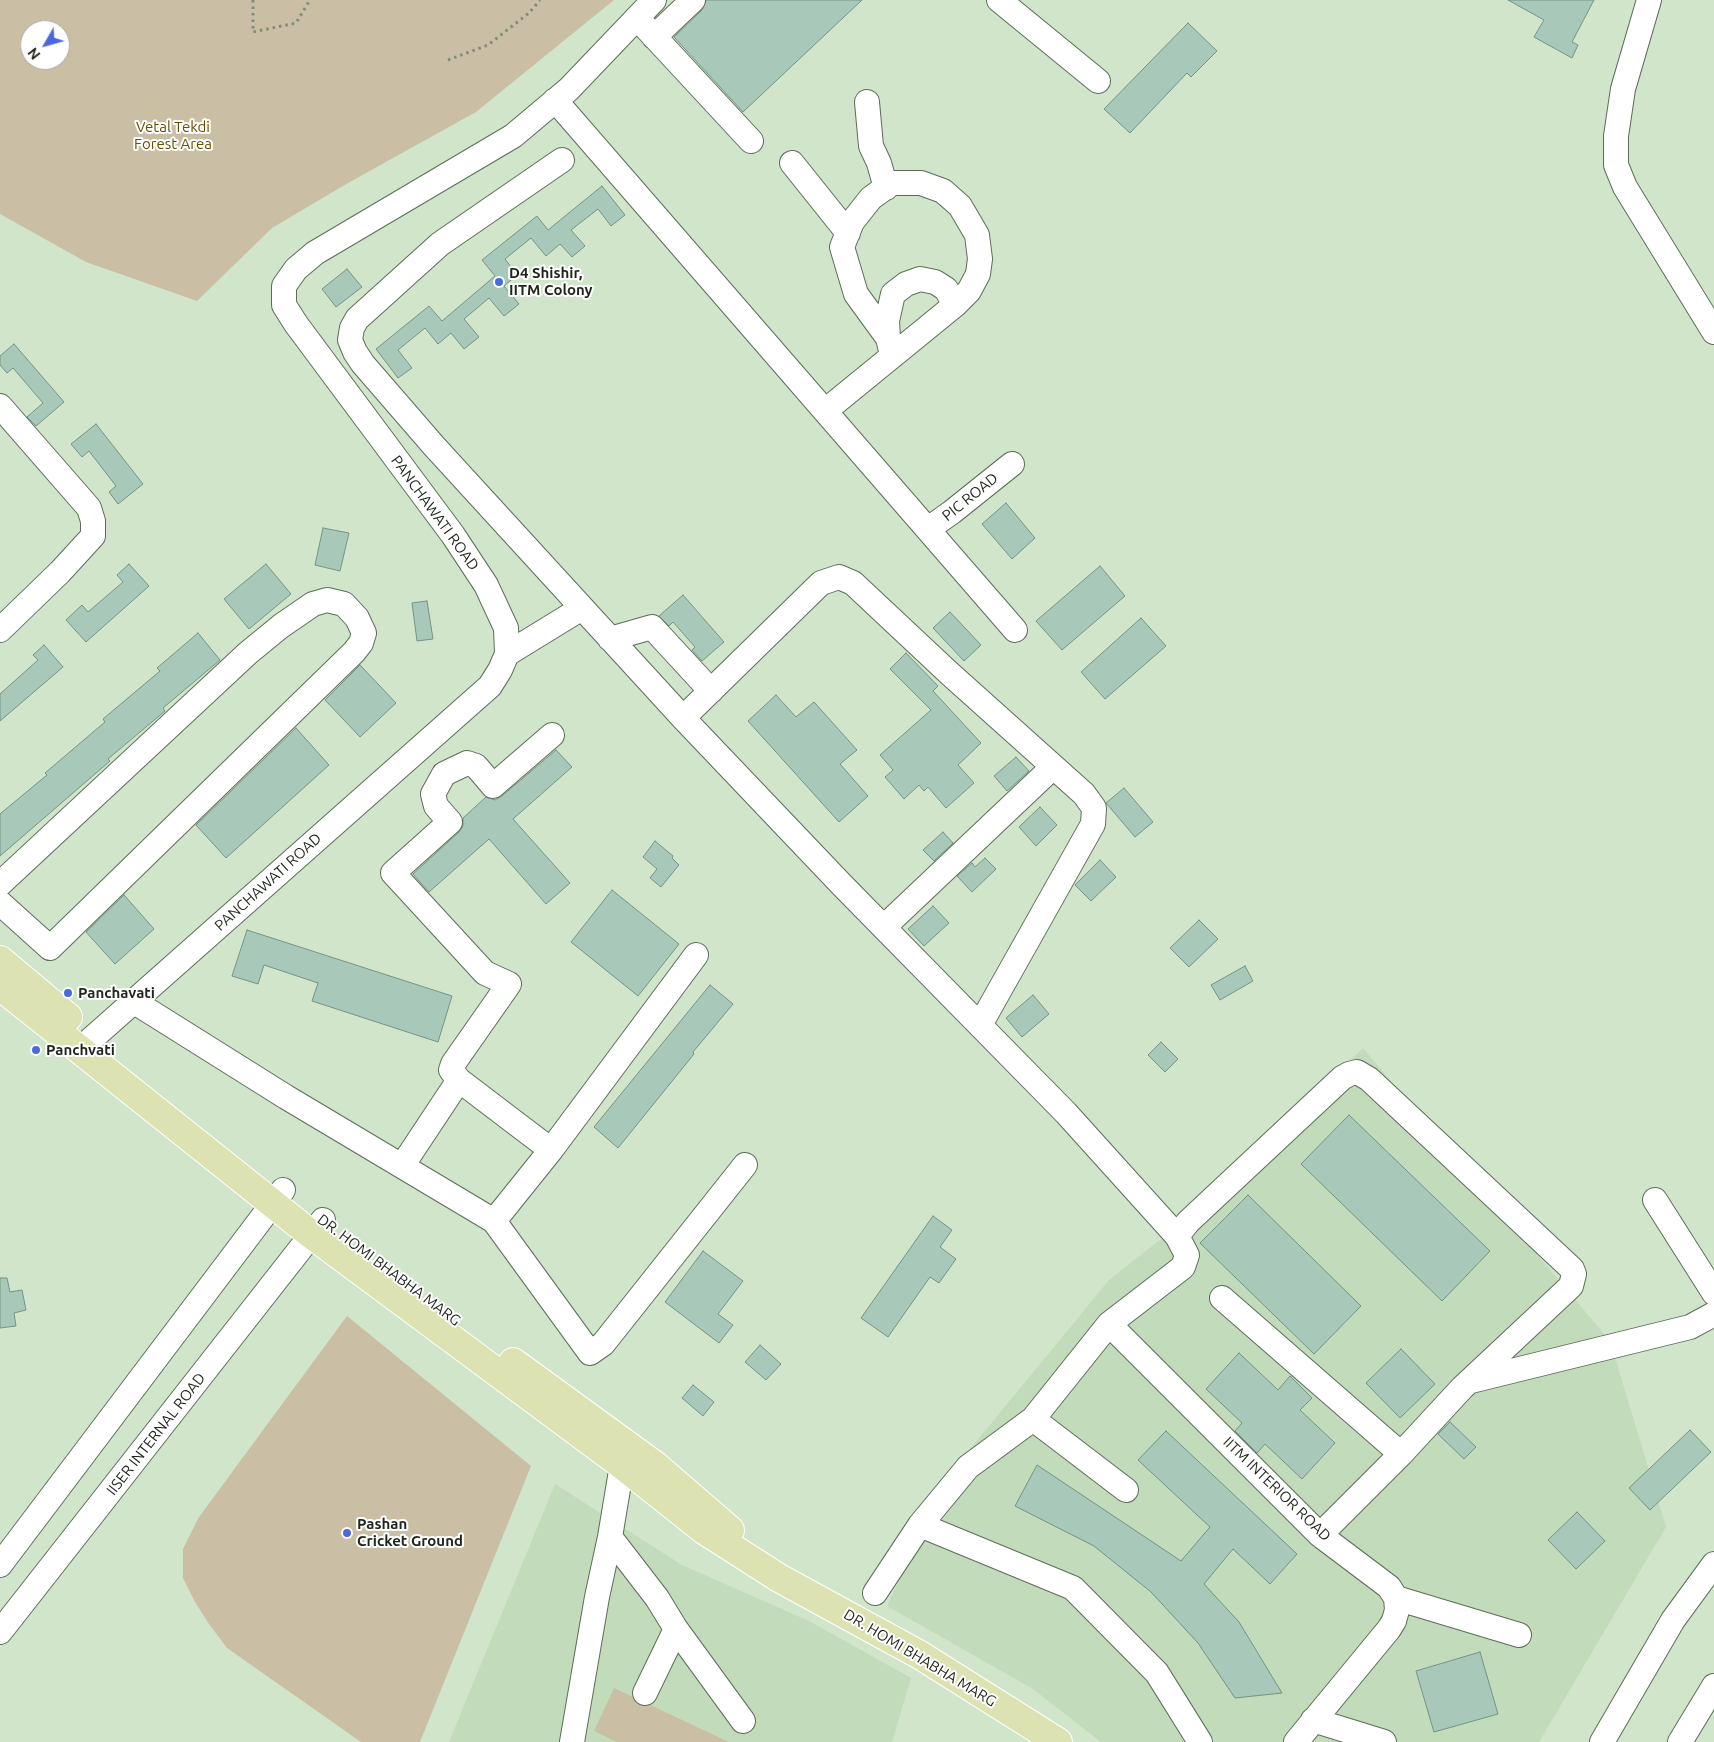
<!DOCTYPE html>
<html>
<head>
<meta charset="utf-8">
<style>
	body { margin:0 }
	#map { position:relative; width:1714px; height:1742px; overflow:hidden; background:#d1e5cb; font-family:Ubuntu,sans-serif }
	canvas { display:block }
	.north { position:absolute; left:20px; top:20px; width:50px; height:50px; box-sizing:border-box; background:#fff; border:1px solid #a5a8a4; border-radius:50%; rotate:232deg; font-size:14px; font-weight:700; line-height:20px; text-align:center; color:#1e251c }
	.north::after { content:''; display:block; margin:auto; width:18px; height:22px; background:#4b69dd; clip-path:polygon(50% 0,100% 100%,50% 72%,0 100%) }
</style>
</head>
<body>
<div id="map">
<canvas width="1714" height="1742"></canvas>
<div class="north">N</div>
</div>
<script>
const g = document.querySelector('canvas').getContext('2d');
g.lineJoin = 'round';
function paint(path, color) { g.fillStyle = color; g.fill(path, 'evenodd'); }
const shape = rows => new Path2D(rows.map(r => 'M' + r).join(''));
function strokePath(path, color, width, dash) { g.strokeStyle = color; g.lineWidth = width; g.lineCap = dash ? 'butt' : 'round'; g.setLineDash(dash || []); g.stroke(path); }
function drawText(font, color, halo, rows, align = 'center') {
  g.font = font + ' Ubuntu,sans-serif'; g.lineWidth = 4; g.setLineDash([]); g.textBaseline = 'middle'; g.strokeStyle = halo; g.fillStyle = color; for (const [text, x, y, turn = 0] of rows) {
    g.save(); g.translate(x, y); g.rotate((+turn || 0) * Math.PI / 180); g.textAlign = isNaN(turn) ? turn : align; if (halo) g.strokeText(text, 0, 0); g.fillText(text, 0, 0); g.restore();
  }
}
paint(shape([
	[1363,1048,1610,1341,1666,1527,1539,1742,1101,1742,1033,1689,887,1606,948,1476,1109,1280,1207,1203],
	[555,1484,682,1565,809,1621,911,1678,892,1742,449,1742]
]), '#c2dbbb');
paint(shape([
	[0,0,614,0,476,112,348,183,272,228,197,301,86,262,0,214],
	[30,30,60,30,60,60,30,60],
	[347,1316,531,1466,420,1742,361,1742,227,1648,209,1624,195,1602,183,1578,183,1549,199,1517],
	[614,1688,729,1742,617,1742,594,1731]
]), '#cabfa5');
const building = shape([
	[706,0,862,0,743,112,674,37,702,10,706,0],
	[1508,0,1594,0,1572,42,1578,45,1572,58,1534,37,1544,20,1508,0],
	[1188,23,1217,51,1191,77,1187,73,1130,133,1104,109,1188,23],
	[602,186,625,215,611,226,598,209,571,230,585,246,572,257,560,244,546,256,531,238,505,259,517,275,504,286,519,304,504,316,489,298,464,319,479,337,464,349,451,333,438,344,425,328,398,350,412,368,398,378,376,349,429,306,442,321,495,276,482,260,537,216,548,230,602,186],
	[347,269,362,287,336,307,322,289,347,269],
	[14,344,64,402,36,426,27,417,43,403,13,368,7,373,0,365,0,356,14,344],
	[96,424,143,484,118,504,109,492,116,486,89,451,82,457,71,444,96,424],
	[1006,503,1035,538,1012,559,982,524,1006,503],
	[323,528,349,533,340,571,315,565,323,528],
	[129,564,149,586,86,642,66,620,82,605,88,612,123,582,117,575,129,564],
	[266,564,291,594,249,629,224,599,266,564],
	[1100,566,1125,596,1062,650,1036,621,1100,566],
	[683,595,724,642,702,661,692,650,695,647,673,622,669,626,659,616,683,595],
	[427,601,433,639,417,641,412,603,427,601],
	[950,612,981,645,964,661,933,628,950,612],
	[1141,618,1166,646,1105,699,1081,672,1141,618],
	[198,633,220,660,163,708,165,711,108,759,110,761,0,856,0,814,47,775,45,773,105,722,103,719,160,671,157,668,198,633],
	[44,645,63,667,0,721,0,694,38,660,33,655,44,645],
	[906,653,938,686,933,691,981,743,958,765,974,783,946,808,928,787,924,791,919,785,904,799,885,777,893,770,880,755,931,710,890,669,906,653],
	[360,665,396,703,360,737,325,700,360,665],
	[776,695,796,717,814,702,857,750,840,764,868,796,839,822,748,721,776,695],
	[296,728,329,765,226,858,196,825,296,728],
	[556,750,572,767,513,819,570,883,546,904,489,839,429,892,413,874,459,832,463,826,463,818,486,797,495,800,502,796,556,750],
	[1016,757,1029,771,1007,791,994,776,1016,757],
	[1124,788,1153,822,1135,837,1106,803,1124,788],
	[1040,807,1057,825,1036,846,1019,827,1040,807],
	[943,832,953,843,934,861,923,850,943,832],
	[655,841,673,856,672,858,679,865,661,887,650,878,657,869,643,857,655,841],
	[985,858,996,869,972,892,957,876,972,863,975,867,985,858],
	[1100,860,1116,877,1091,901,1075,885,1100,860],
	[612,890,679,944,638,996,571,942,612,890],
	[124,895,154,929,115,964,86,932,124,895],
	[933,906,949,923,924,946,908,929,933,906],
	[1199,920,1218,939,1189,967,1170,948,1199,920],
	[247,930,452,996,438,1042,312,1001,318,983,264,965,258,984,232,976,247,930],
	[1245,966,1253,981,1220,1000,1211,985,1245,966],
	[710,985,733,1004,693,1052,694,1054,618,1148,594,1127,710,985],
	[1033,995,1049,1014,1022,1037,1006,1018,1033,995],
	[1161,1042,1178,1059,1165,1072,1148,1055,1161,1042],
	[1349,1115,1490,1251,1442,1301,1301,1164,1349,1115],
	[1248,1195,1361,1306,1314,1354,1200,1243,1248,1195],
	[933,1216,952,1230,940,1247,956,1259,939,1283,930,1277,888,1337,861,1318,933,1216],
	[703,1251,743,1281,718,1314,733,1325,719,1343,665,1302,703,1251],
	[0,1278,7,1278,10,1292,22,1290,26,1310,14,1313,16,1326,0,1328,0,1278],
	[760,1345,781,1364,766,1380,745,1362,760,1345],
	[1401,1349,1435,1384,1400,1418,1366,1383,1401,1349],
	[1239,1353,1278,1390,1290,1376,1312,1398,1300,1410,1335,1443,1302,1479,1265,1444,1257,1453,1235,1431,1242,1423,1206,1389,1239,1353],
	[693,1385,714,1402,703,1416,682,1398,693,1385],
	[1450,1422,1476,1447,1464,1459,1438,1434,1450,1422],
	[1690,1430,1711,1452,1650,1510,1629,1488,1690,1430],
	[1166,1431,1297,1554,1270,1584,1233,1549,1204,1584,1239,1622,1282,1693,1235,1698,1198,1643,1151,1592,1094,1546,1015,1506,1037,1465,1181,1561,1210,1527,1138,1460,1166,1431],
	[1577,1512,1605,1541,1576,1569,1548,1540,1577,1512],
	[1480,1652,1498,1714,1434,1732,1416,1671,1480,1652]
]);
paint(building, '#a8c9b9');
strokePath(building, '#749384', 1);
const minor = shape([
	[999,0,1098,81],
	[1649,0,1623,89,1616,136,1616,165,1625,187,1714,332],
	[637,18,751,141],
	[654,37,693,0],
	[555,100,1015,630],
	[867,102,871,146,879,163,886,188],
	[562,160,440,244,357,319,352,328,350,340,355,352,363,364,434,446,683,718,842,885,1066,1113,1177,1236,1187,1255,1183,1267,1109,1324,1320,1535,1389,1587,1396,1598,1397,1610,1394,1621,1389,1629,1296,1742],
	[792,163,848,233],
	[888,338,887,321,893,294,906,284,920,279,935,282,946,289,955,305],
	[0,406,89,508,93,521,93,536,60,572,0,630],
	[825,411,955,305,969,291,978,274,980,259,977,235,960,206,943,191,921,183,892,183,871,198,852,222,842,247,856,294,888,338,892,355],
	[928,529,952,512,1012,464],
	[610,639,652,627,711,691],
	[507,654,582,608],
	[683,718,821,583,839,577,853,583,949,673,1084,794,1094,808,1093,824,980,1025],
	[0,884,248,653,281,626,313,604,327,600,344,604,357,618,364,633,361,643,354,652,50,948,0,903],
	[884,927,1053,767],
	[133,1001,286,1097,494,1221,551,1150,696,955],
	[79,1050,490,686,500,670,507,654,506,628,486,585,453,535,296,324,284,305,284,286,296,269,315,253,513,136,569,89,654,0],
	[459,1080,451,1070,453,1064,509,984,485,973,393,873,450,822,436,806,433,794,444,774,467,763,476,766,493,786,552,735],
	[402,1166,459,1080,551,1150],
	[1655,1200,1714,1293],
	[494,1221,590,1353,603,1344,745,1165],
	[1177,1236,1188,1222,1342,1078,1349,1074,1357,1072,1369,1079,1572,1269,1574,1274,1571,1286,1462,1388,1401,1454,1320,1535],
	[1222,1298,1401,1454],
	[1471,1381,1690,1327,1714,1314],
	[1033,1419,1126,1490],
	[920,1525,1073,1588,1157,1673,1200,1742],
	[610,1537,657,1598,676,1629,743,1721],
	[0,1565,283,1190],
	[875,1593,920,1525,968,1467,1033,1419,1109,1324],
	[1396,1598,1519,1635],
	[0,1632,323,1220],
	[645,1693,676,1629],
	[1313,1720,1384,1742],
	[572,1742,597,1597,610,1537,622,1465,623,1448],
	[1602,1742,1673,1620,1714,1564],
	[1680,1742,1714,1686]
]);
const major = shape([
	[0,960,68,1017],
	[0,986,312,1235,622,1465,704,1530,779,1578,920,1655,1058,1742],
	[513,1362,656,1466,730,1530]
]);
strokePath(minor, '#5c6e58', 26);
strokePath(major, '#fff', 30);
strokePath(shape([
	[253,0,253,32,296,23,310,0],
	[448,60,488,45,529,13,540,0]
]), '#7f8d7b', 3, [2.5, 4]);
strokePath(minor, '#fff', 24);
strokePath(major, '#dde2b2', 28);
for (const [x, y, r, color] of [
	[499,282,5,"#4b69dd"],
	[68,993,5,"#4b69dd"],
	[36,1050,5,"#4b69dd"],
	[347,1533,5,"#4b69dd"]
]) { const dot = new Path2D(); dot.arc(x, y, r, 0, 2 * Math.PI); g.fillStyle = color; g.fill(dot); strokePath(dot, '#fff', 2); }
drawText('15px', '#694f00', '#fff', [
	["Vetal Tekdi",173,127],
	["Forest Area",173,144]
]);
drawText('bold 15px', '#1e251c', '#fff', [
	["D4 Shishir,",509,273],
	["IITM Colony",509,290],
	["Panchavati",78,993],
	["Panchvati",46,1050],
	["Pashan",357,1524],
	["Cricket Ground",357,1541]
], 'left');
drawText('15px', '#1e251c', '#fff', [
	["PIC ROAD",970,497,-39],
	["PANCHAWATI ROAD",435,513,54],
	["PANCHAWATI ROAD",268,882,-42],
	["DR. HOMI BHABHA MARG",389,1270,37],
	["IISER INTERNAL ROAD",156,1434,-52],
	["IITM INTERIOR ROAD",1277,1489,44],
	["DR. HOMI BHABHA MARG",920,1658,31]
]);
</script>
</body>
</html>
